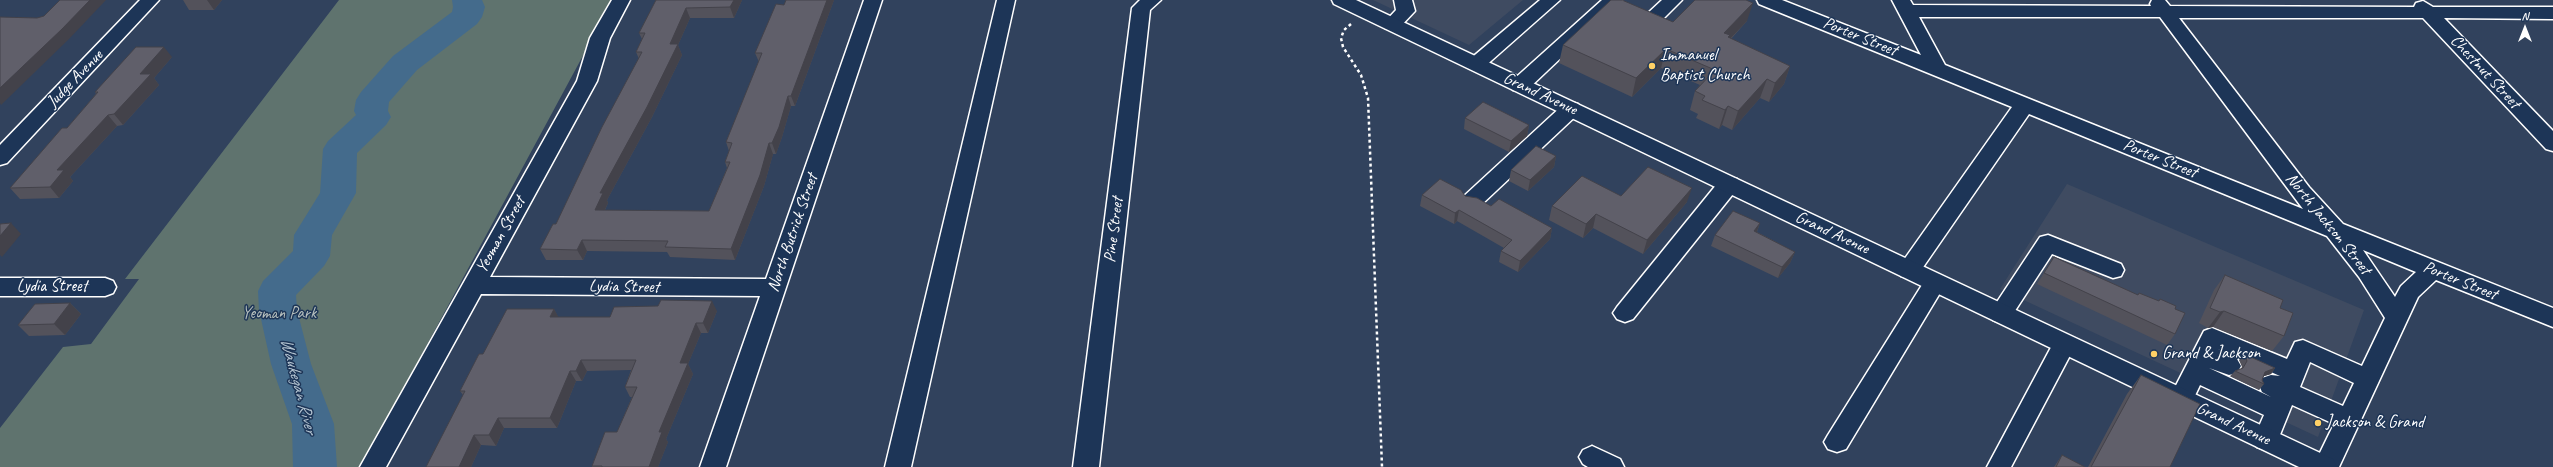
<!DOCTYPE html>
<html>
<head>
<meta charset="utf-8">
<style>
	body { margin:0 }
	#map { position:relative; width:2553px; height:467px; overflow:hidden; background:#31425d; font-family:Caveat,sans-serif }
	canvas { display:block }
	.north { position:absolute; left:2505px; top:8px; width:40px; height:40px; -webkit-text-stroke:3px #1d3557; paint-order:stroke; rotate:0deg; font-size:11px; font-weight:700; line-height:16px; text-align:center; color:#fff }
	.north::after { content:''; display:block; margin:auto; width:14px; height:18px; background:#fff; clip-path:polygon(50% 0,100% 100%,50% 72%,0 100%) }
</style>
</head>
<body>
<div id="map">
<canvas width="2553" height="467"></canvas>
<div class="north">N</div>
</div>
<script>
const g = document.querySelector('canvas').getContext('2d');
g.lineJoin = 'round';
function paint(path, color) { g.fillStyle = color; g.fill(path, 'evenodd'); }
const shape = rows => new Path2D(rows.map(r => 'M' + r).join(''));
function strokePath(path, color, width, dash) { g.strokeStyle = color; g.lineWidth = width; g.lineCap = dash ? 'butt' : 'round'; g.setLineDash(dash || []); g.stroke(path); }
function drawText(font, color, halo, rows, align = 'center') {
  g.font = font + ' Caveat,sans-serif'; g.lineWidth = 3; g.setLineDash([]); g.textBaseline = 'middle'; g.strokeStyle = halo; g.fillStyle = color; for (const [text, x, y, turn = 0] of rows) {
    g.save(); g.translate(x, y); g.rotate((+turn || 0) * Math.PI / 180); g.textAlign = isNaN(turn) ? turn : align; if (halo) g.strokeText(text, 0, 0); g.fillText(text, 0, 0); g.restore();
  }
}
paint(shape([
	[1373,0,1523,0,1469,45],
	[2067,184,2364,310,2318,437,2000,289]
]), '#3f4b61');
paint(shape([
	[339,0,613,0,361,467,0,467,0,428,63,347,91,344,139,279,125,279]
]), '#5f736e');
paint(shape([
	[452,0,482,0,485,7,482,17,477,24,417,70,389,102,388,111,391,117,386,125,357,153,356,193,332,235,330,256,324,266,296,295,297,310,311,364,334,424,337,467,293,467,292,424,271,364,259,310,258,291,263,281,293,251,294,235,320,193,323,149,328,141,356,115,354,111,356,100,361,92,393,56,452,12,453,7,452,0]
]), '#446b8c');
const minor = shape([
	[140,0,159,0,7,163,0,165,0,145,140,0],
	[612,0,630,0,610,38,597,81,490,277,766,279,864,0,882,0,726,467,700,467,760,296,481,294,386,467,360,467,577,81,590,38,612,0],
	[997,0,1015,0,911,467,885,467,997,0],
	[1140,0,1161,0,1150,10,1099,467,1073,467,1132,8,1140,0],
	[1394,0,1412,0,1415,11,1399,28,1392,30,1385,28,1383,24,1396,10,1394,0],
	[1540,0,1560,0,1483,68,1476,70,1469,68,1466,64,1469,60,1540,0],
	[1602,0,1622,0,1527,90,1520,91,1513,90,1510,85,1513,80,1602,0],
	[1662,0,1682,0,1659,23,1652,25,1630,22,1623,20,1621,16,1623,12,1630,10,1648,13,1662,0],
	[1757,0,1782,0,1921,55,1892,0,1910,0,1913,5,2151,6,2150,4,2152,0,2165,0,2170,6,2414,7,2416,3,2423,1,2433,7,2553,7,2553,19,2444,18,2553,131,2553,151,2546,149,2423,18,2179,18,2309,187,2343,224,2553,308,2553,327,2436,280,2418,297,2339,467,2313,467,2334,424,2292,405,2275,447,2266,450,2257,447,2253,440,2264,415,2200,385,2190,406,2181,409,2172,406,2169,399,2204,331,2212,328,2287,359,2295,342,2303,340,2362,366,2385,318,2359,277,2327,236,2029,114,1917,276,1909,278,1901,276,1898,270,1901,264,2012,107,1759,4,1757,0],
	[1919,17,2160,17,2303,209,1945,65,1919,17],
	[2363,250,2416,272,2401,286,2395,297,2363,250],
	[2218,349,2280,376,2271,375,2262,378,2259,385,2262,392,2271,397,2209,368,2229,375,2237,373,2241,366,2237,359,2218,349],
	[2310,362,2354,383,2343,406,2300,387,2310,362],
	[1571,102,1578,104,1581,109,1578,114,1480,206,1472,209,1464,206,1461,201,1464,196,1564,104,1571,102],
	[1729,177,1737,179,1740,184,1737,189,1633,319,1625,322,1617,319,1613,313,1617,307,1721,179,1729,177],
	[2048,235,2121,264,2124,270,2121,276,2113,278,2052,254,2009,320,2001,323,1993,320,1989,314,1993,308,2040,237,2048,235],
	[1935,275,1943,277,1946,283,1846,449,1837,452,1828,449,1824,442,1828,435,1927,277,1935,275],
	[0,278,105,278,113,281,116,287,113,293,105,296,0,296,0,278],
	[2064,335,2072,338,2076,344,2011,467,1987,467,2056,338,2064,335],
	[1592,446,1620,459,1624,467,1588,467,1583,464,1579,457,1583,450,1592,446]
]);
const major = shape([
	[1332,0,1356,0,2333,459,2337,467,2299,467,1334,4,1332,0]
]);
strokePath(minor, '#fff', 3);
strokePath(major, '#fff', 3);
strokePath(shape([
	[1351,24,1344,30,1341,38,1343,47,1361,75,1368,98,1382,467]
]), '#fff', 2.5, [3, 3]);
paint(minor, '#1d3557');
paint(major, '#1d3557');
paint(shape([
	[183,0,222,0,214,10,189,10],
	[656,0,742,0,734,18,690,18,678,45,682,55,652,117,607,200,608,203,605,210,709,211,727,168,725,162,729,151,726,142,759,62,755,53,784,5,786,0,834,0,795,106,791,106,782,137,776,154,773,154,764,186,735,260,670,257,667,252,587,251,583,260,546,260,540,249,556,224,639,59,636,52,642,39,639,33],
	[1747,21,1731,39,1790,66,1784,84,1769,102,1760,98,1732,130,1722,125,1719,129,1696,118,1698,114,1690,110,1695,91,1700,85,1661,68,1632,97,1559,63,1563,45,1673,22],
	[172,57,154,78,159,85,123,125,117,126,70,177,73,181,59,198,20,199,10,188,67,128,96,94,95,92],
	[1465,118,1529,125,1527,136,1509,152,1464,129],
	[1556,156,1554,167,1528,191,1509,181,1511,170],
	[1422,195,1465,196,1552,228,1550,239,1518,272,1499,262,1501,251,1504,248,1457,221,1454,224,1420,206],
	[1621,196,1687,202,1643,254,1593,228,1583,238,1549,220,1552,206],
	[1760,223,1757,232,1795,252,1790,263,1778,278,1711,246,1715,235],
	[2054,257,2138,295,2139,293,2159,301,2160,299,2175,309,2175,334,2167,345,2037,284],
	[2225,275,2280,308,2284,336,2272,351,2213,327,2208,328,2199,323,2214,290],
	[70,303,81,314,65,335,29,336,18,325],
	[554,309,558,317,610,317,717,311,708,333,701,333,688,364,693,374,666,439,668,442,658,467,592,467,592,466,617,432,632,397,630,397,625,387,631,370,587,371,582,381,576,381,557,428,504,428,496,446,481,445,471,467,463,395,460,391,483,354],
	[2244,354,2275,368,2271,374,2264,376,2262,380,2264,384,2259,390,2230,376,2235,371,2241,369,2242,367,2239,360],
	[2141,375,2170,467,2088,467,2127,394],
	[2062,455,2085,467,2054,467]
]), '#53525b');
paint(shape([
	[90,0,106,0,69,39,1,105,0,103,0,88],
	[207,0,222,0,214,10],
	[734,0,742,0,734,18,730,7],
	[827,0,834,0,795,106,791,96],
	[1753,3,1747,21,1728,41,1724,33],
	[686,8,690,18,678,45,682,55,652,117,607,200,608,203,600,220,595,210,600,193,670,44],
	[164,47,172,57,154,78,159,85,123,125,114,114,140,74],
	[1666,49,1661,68,1632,97,1636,78],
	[1790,66,1784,84,1769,102,1775,83],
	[1767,79,1760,98,1732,130,1738,111],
	[788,96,791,106,782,137,776,154,772,143],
	[1728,106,1722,125,1719,129,1725,110],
	[108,115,117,126,70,177,73,181,59,198,50,187,57,170],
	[1529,125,1527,136,1509,152,1511,141],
	[769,143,773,154,764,186,735,260,731,249],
	[1556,156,1554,167,1528,191,1530,180],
	[1692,188,1687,202,1643,254,1647,240],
	[1459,210,1457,221,1454,224,1455,213],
	[1596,214,1593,228,1583,238,1586,224],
	[11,223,21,234,2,257,0,255,0,236],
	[1760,223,1756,234,1754,231],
	[1552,228,1550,239,1518,272,1520,261],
	[582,240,587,251,583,260,577,250],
	[1795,252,1790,263,1778,278,1782,267],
	[712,301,717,311,708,333,703,323],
	[70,303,81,314,65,335,54,324],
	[554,309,560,320,550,317],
	[2224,311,2213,327,2208,328,2220,312],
	[696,323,701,333,688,364,693,374,666,439,668,442,658,467,649,467,680,363],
	[581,360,587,371,582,381,576,371],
	[2275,368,2271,374,2261,377,2265,372],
	[570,371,576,381,557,428,550,418],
	[498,418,504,428,496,446,489,435],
	[474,435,481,445,471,467,459,467]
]), '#43424a');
const building = shape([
	[60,0,90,0,62,29,0,88,0,17,37,18,44,16,60,0],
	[656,0,734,0,730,7,686,8,670,44,678,44,647,107,600,193,603,193,595,210,709,211,730,162,725,162,732,143,726,142,762,53,755,53,776,4,784,5,786,0,827,0,791,96,788,96,779,127,772,143,769,143,760,175,731,249,665,247,668,241,582,240,577,250,540,249,553,224,556,224,602,127,642,52,636,52,645,33,639,33,656,0],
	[1611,0,1622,0,1673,22,1695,0,1746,0,1753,3,1724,33,1730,35,1728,37,1790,66,1775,83,1767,79,1738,111,1728,106,1725,110,1702,100,1705,96,1695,91,1715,70,1666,49,1636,78,1563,45,1611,0],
	[136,47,164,47,140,74,151,74,114,114,108,115,57,170,64,170,50,187,10,188,62,128,67,128,98,92,95,92,136,47],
	[1483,102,1529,125,1511,141,1465,118,1483,102],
	[1536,146,1556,156,1530,180,1511,170,1536,146],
	[1648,167,1692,188,1647,240,1596,214,1586,224,1552,206,1582,176,1621,196,1648,167],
	[1440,179,1461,190,1465,196,1477,198,1491,206,1499,199,1552,228,1520,261,1501,251,1512,240,1459,210,1455,213,1422,195,1440,179],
	[1733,211,1760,223,1754,231,1795,252,1782,267,1715,235,1733,211],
	[11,223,0,236,0,224,11,223],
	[2054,257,2138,295,2139,293,2159,301,2160,299,2176,306,2175,309,2185,313,2175,334,2044,273,2054,257],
	[2225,275,2283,300,2280,308,2293,313,2284,336,2224,311,2220,312,2210,308,2225,275],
	[661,300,712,301,703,323,696,323,680,363,688,363,659,432,662,432,649,467,602,467,602,466,592,466,605,432,617,432,637,387,625,387,636,360,581,360,576,371,570,371,550,418,498,418,489,435,474,435,459,467,426,467,465,391,460,391,479,354,483,354,507,309,554,309,550,317,610,317,614,307,658,306,661,300],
	[70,303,54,324,18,325,35,304,70,303],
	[2244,354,2275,368,2265,372,2262,380,2264,384,2235,371,2243,368,2247,361,2244,354],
	[2141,375,2200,404,2170,467,2091,467,2141,375],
	[2062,455,2085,467,2056,467,2062,455]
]);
paint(building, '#605f6a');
strokePath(building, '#43424a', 1);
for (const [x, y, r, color] of [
	[1652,66,4,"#ffd166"],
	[2154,354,4,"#ffd166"],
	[2318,423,4,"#ffd166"]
]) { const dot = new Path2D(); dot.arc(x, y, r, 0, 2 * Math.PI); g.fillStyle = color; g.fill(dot); strokePath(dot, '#1d3557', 1.5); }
drawText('17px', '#fff', '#1d3557', [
	["Porter Street",1860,37,22],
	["Chestnut Street",2485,72,47],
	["Judge Avenue",75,79,-46],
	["Grand Avenue",1540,94,25],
	["Porter Street",2160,159,22],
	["North Jackson Street",2328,224,51],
	["Pine Street",1114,230,-83],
	["North Butrick Street",793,233,-71],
	["Grand Avenue",1832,233,25],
	["Yeoman Street",501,235,-61],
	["Porter Street",2460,281,22],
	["Lydia Street",52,287],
	["Lydia Street",624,287,1],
	["Grand Avenue",2233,424,25]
]);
drawText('17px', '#fff', '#1d3557', [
	["Immanuel",1660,56],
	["Baptist Church",1660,76],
	["Grand & Jackson",2162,354],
	["Jackson & Grand",2326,423]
], 'left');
drawText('17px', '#b7c0be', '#1d3557', [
	["Yeoman Park",279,314]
]);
drawText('italic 18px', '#b4c4d1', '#1d3557', [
	["Waukegan River",298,386,75]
]);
</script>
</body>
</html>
